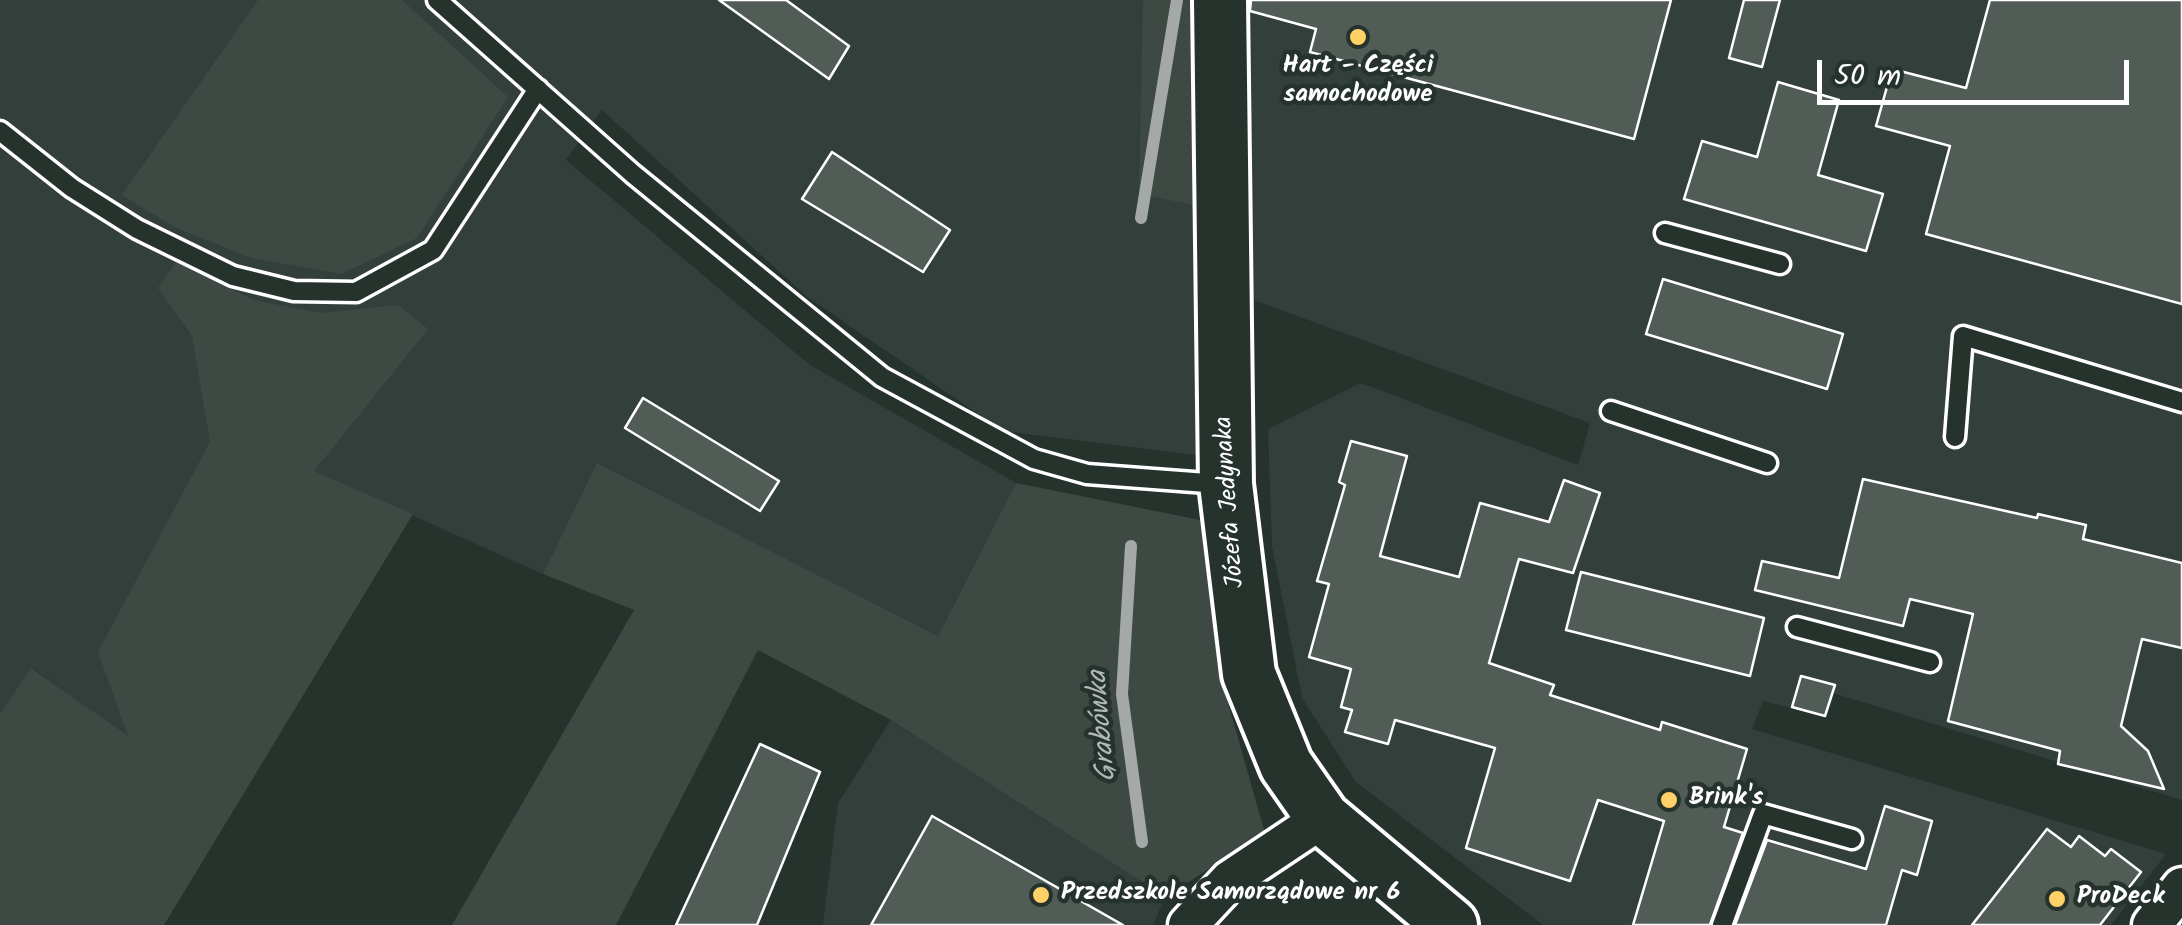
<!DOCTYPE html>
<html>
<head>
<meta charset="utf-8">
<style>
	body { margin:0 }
	#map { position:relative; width:2182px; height:925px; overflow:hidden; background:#26332d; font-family:Kalam,sans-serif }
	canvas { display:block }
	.scale { position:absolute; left:1817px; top:60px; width:312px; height:45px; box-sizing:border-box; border:5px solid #fff; border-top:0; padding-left:12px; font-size:30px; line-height:35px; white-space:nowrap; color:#fff; -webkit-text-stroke:8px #26332d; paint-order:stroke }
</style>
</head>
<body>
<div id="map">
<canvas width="2182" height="925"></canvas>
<div class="scale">50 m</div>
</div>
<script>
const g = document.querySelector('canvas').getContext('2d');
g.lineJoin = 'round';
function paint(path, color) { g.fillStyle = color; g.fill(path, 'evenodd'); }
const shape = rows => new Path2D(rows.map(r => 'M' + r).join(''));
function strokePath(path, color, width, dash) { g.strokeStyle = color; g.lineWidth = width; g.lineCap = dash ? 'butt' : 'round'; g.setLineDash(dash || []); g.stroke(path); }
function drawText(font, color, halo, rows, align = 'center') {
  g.font = font + ' Kalam,sans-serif'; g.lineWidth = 9; g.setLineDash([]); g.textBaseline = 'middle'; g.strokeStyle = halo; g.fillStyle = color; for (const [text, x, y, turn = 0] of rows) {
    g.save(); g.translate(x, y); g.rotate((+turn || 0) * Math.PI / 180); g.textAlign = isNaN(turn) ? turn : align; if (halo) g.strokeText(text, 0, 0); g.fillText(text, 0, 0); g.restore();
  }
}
paint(shape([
	[0,0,1143,0,1144,65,1199,206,1204,456,1003,431,806,296,602,110,566,160,810,365,1016,483,938,636,598,464,543,574,313,471,129,738,32,668,0,714],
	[1250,0,2182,0,2182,800,1833,693,1825,716,1763,701,1752,729,2166,854,2111,925,1543,925,1356,782,1302,698,1272,546,1268,429,1361,383,1578,465,1590,423,1251,299],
	[891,720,1165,897,1153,925,823,925,838,803]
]), '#333f3a');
paint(shape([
	[258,0,402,0,508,97,417,238,341,274,251,258,172,226,122,195],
	[1143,0,1205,0,1199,206,1139,194],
	[177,261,253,300,321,313,398,305,428,329,314,471,413,514,164,925,0,925,0,714,31,668,128,736,98,652,210,442,192,336,158,288],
	[597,463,938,636,1016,483,1205,521,1218,668,1265,833,1165,897,891,720,758,650,616,925,452,925,634,610,543,574]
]), '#3e4944');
strokePath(shape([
	[1141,218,1177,0],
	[1131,546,1122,694,1142,842]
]), '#a4a9a7', 12);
const building = shape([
	[719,0,786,0,849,46,829,79,719,0],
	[1251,0,1671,0,1634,139,1310,52,1316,29,1250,11,1251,0],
	[1744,0,1780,0,1762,67,1729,58,1744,0],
	[1990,0,2182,0,2182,304,1926,234,1950,146,1876,126,1892,69,1966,88,1990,0],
	[1778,82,1839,100,1818,175,1883,194,1866,251,1684,199,1702,141,1757,157,1778,82],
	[832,152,950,230,923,272,802,199,832,152],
	[1663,279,1843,334,1827,389,1646,334,1663,279],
	[643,398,779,481,760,511,625,428,643,398],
	[1351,441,1407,456,1380,556,1459,577,1480,503,1549,522,1564,480,1600,493,1573,573,1519,559,1489,663,1554,685,1550,695,1660,730,1662,722,1747,749,1724,827,1743,833,1710,925,1633,925,1664,821,1598,800,1570,881,1466,848,1495,748,1395,720,1388,744,1345,732,1352,710,1341,707,1351,669,1309,657,1329,584,1317,581,1345,485,1339,482,1351,441],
	[1863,479,2037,518,2038,514,2086,525,2083,539,2182,563,2182,648,2142,639,2121,726,2148,751,2164,789,2058,764,2060,751,1948,721,1973,614,1910,599,1903,626,1755,590,1762,561,1839,578,1863,479],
	[1581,572,1764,618,1750,676,1566,630,1581,572],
	[1801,676,1835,685,1825,716,1792,707,1801,676],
	[760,744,820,772,757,925,676,925,760,744],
	[1885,806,1932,821,1917,875,1902,870,1886,925,1735,925,1767,840,1866,869,1885,806],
	[932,816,1123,925,871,925,932,816],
	[2047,829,2071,847,2079,836,2105,856,2111,849,2141,872,2100,925,1972,925,2047,829]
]);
paint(building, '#515c57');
strokePath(building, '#fff', 2.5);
const lane = shape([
	[437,0,633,174,882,377,1034,459,1087,474,1220,484],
	[0,131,72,188,137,229,233,276,294,291,356,292,433,250,538,89],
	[1665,233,1780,264],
	[1611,411,1767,463],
	[1955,437,1963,336,2182,402],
	[1797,627,1930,662],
	[1722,925,1763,814,1852,839]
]);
const street = shape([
	[1188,925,1230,880,1323,818],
	[2152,925,2182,887]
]);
const secondary = shape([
	[1220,0,1226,484,1249,674,1286,765,1323,818,1451,925]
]);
strokePath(lane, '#fff', 25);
strokePath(street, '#fff', 45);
strokePath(secondary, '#fff', 60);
strokePath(lane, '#26332d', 18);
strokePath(street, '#26332d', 38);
strokePath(secondary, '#26332d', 52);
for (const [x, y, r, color] of [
	[1358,37,10,"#ffd166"],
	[1669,800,10,"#ffd166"],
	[1041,895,10,"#ffd166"],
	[2057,899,10,"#ffd166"]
]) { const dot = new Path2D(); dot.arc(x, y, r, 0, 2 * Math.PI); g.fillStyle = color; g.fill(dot); strokePath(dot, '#26332d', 4); }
drawText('bold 25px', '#fff', '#26332d', [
	["Hart - Części",1358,68,"center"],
	["samochodowe",1358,97,"center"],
	["Brink's",1689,800],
	["Przedszkole Samorządowe nr 6",1061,895],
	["ProDeck",2077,899]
], 'left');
drawText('25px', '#fff', '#26332d', [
	["Józefa Jedynaka",1232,502,-94]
]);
drawText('italic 28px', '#b3b8b6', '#26332d', [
	["Grabówka",1105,726,-95]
]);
</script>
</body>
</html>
